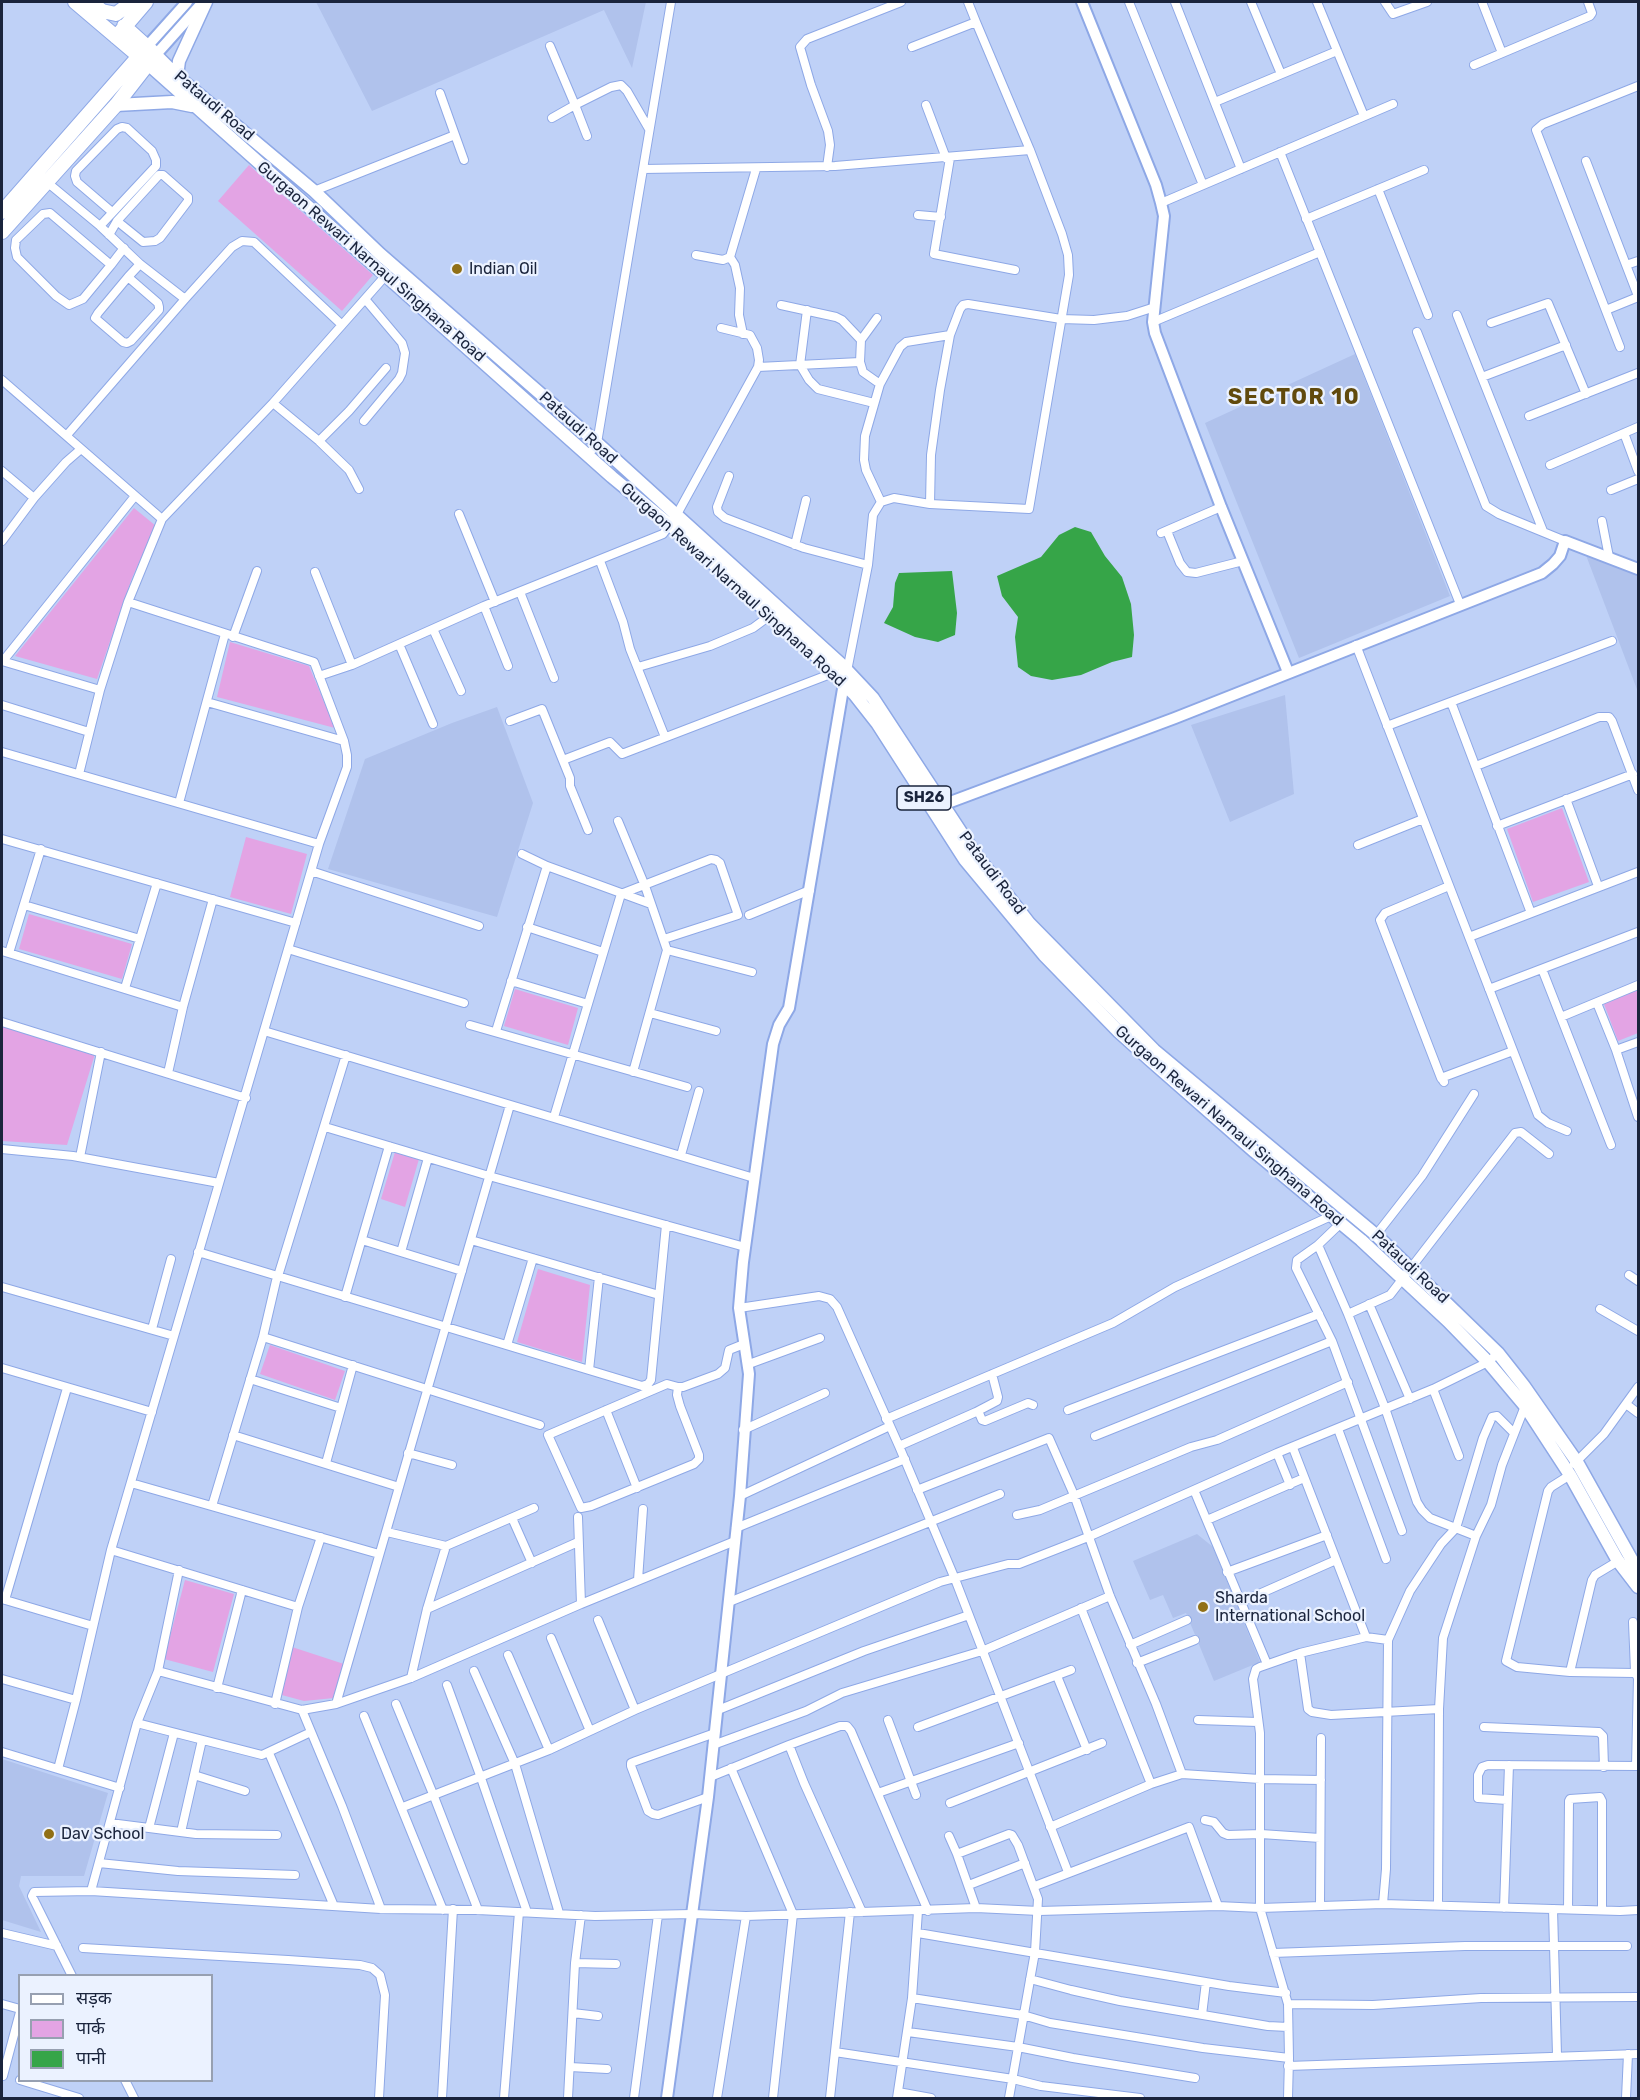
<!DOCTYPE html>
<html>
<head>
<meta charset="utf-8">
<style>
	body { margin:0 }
	#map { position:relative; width:1640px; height:2100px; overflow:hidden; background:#bfd1f7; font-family:Rubik,"Noto Sans Devanagari",sans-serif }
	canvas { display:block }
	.frame { position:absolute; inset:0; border:3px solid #1a243c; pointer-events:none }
	.legend { position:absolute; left:18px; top:1974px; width:195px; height:108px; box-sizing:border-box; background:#ebf2ff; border:2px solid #97a0b1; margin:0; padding:8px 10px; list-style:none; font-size:18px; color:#1a243c }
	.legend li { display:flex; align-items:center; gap:12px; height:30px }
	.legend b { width:30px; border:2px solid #97a0b1 }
</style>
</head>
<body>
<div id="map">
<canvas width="1640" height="2100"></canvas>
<div class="frame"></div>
<ul class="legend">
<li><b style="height:8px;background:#fff"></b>सड़क</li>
<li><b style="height:16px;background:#e3a4e4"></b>पार्क</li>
<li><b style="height:16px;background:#36a548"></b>पानी</li>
</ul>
</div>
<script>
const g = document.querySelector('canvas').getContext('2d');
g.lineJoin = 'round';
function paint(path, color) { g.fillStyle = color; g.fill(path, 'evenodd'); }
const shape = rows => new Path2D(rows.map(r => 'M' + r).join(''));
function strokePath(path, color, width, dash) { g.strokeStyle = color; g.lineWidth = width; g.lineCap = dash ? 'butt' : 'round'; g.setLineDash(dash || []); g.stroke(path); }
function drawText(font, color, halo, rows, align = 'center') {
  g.font = font + ' Rubik,sans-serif'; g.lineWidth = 4.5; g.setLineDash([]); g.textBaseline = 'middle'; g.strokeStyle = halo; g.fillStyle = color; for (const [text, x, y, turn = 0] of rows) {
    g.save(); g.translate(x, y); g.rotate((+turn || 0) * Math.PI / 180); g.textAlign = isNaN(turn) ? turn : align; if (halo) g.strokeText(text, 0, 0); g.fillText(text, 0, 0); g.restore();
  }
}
paint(shape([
	[316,2,646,2,632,68,604,10,372,111],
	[1355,354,1450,596,1299,658,1205,423],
	[1584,550,1638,574,1638,692],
	[1285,695,1294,794,1230,822,1191,725],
	[497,707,533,803,497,917,328,869,365,759,452,723],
	[1197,1534,1213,1547,1260,1662,1214,1681,1186,1613,1173,1618,1163,1595,1150,1600,1133,1561],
	[2,1759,108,1793,84,1876,21,1876,19,1886,41,1932,2,1920]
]), '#b0c2ec');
paint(shape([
	[249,165,373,275,342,311,218,201],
	[134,508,156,526,132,578,97,679,15,656],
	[230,642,309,666,335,728,217,697],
	[1562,808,1589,882,1533,902,1507,829],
	[246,837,307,854,291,914,230,897],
	[29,914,132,944,122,979,19,949],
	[515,989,578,1008,568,1045,504,1026],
	[1638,990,1638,1033,1618,1041,1604,1004],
	[2,1025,95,1054,67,1145,2,1141],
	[395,1152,419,1159,405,1207,381,1199],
	[538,1269,590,1285,582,1362,517,1342],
	[270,1345,345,1371,335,1400,260,1374],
	[185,1580,234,1594,213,1672,164,1659],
	[292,1647,344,1664,334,1698,304,1701,278,1694]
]), '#e3a4e4');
paint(shape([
	[1075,527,1091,532,1105,556,1122,577,1131,604,1134,635,1132,657,1112,662,1081,675,1052,680,1031,676,1018,667,1015,637,1018,617,1002,596,997,576,1041,557,1059,535],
	[952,571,957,613,955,635,938,642,915,637,884,623,893,607,895,583,899,573]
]), '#36a548');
const street = shape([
	[1129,2,1203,185],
	[1175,2,1241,169],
	[1251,2,1281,74],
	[1317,2,1364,116],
	[1385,2,1393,14,1427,2],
	[1482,2,1502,53],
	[550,46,575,105,611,87,621,85,627,91,649,129],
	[912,47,976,22,968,2],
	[1474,65,1590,16,1592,13,1588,2],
	[440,93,464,160],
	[1215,102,1337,51],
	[926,105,946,158],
	[552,118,575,105,587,136],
	[1280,152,1460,604],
	[950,158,934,254,1015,270],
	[1586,161,1638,296],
	[827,167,830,145,828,131,811,85,800,47,807,39,901,2],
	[643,169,671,2],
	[48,183,100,226,140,264,185,299],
	[1378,189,1428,315],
	[314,191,455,135],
	[1161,203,1393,104],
	[918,215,941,217],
	[1306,219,1424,170],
	[100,226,156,166,156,160,152,151,127,128,122,127,117,129,76,171,75,176,77,182,112,212],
	[109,235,117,221,159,175,163,175,188,197,188,201,160,238,155,241,143,242,117,221],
	[696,255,723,260,730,257,756,169],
	[730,257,735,265,740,288,739,315,743,334],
	[111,265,50,213,43,214,16,240,15,248,17,257,56,296,69,305,83,299,111,265,117,257,124,248],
	[1626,265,1638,261],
	[128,277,158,303,159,307,159,310,131,341,127,343,123,342,95,318,98,313,128,277,140,264],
	[781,305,836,317,842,320,861,340],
	[807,310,800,365,809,380,818,389,874,403],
	[1606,310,1638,297],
	[1457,315,1543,531],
	[877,318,861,340,860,362,863,372,880,384],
	[1153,322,1320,252],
	[1491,323,1548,303,1586,394],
	[1417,332,1486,506,1499,514,1565,541],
	[1620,347,1536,130,1543,124,1638,86],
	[758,367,860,362],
	[1482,377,1566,345],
	[2,380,162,519],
	[273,403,319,441,349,470,359,489],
	[1529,416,1638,373],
	[364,421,399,379,402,373,405,353,402,343,365,299],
	[1624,433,1638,471],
	[67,435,185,299,232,247,242,241,254,242,342,325],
	[319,441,349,411,386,368],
	[589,454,597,443,643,169,835,166,1030,150],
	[1550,465,1638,427],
	[2,471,34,498],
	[729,476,717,507,718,512,725,518,804,548,868,565],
	[1611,490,1638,479],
	[881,502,866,470,864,460,865,436,880,384,900,347,906,342,950,335,960,309,963,305,968,304,1061,319,1094,320,1127,316,1155,307],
	[930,504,931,455,940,390,950,335],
	[459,514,495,602],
	[1602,521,1609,557],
	[1167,531,1180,563,1187,572,1196,573,1243,561],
	[1161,533,1221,507],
	[2,541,34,498,66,462,81,449],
	[795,545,806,500],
	[600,561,623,622,630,649,665,737],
	[315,572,352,665],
	[520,592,554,678],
	[128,602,314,662,344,741],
	[484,606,508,666],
	[433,629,461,691],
	[233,637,257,571],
	[399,644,433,724],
	[1356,645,1538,1115,1548,1123,1567,1131],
	[2,661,100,690],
	[3,661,135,496],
	[638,667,710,646,753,628,772,614],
	[847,671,868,565,873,515,881,502,894,498,930,504,1029,509,1069,275,1068,255,1062,234,1030,150,976,22],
	[319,676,352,665,484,606,663,534,676,516,758,367,759,360,757,348,750,335,721,328],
	[1451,702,1531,913],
	[2,705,89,732],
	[510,721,542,709,570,778,570,786,588,830],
	[1387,726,1612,641],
	[2,752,319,844],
	[563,760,610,742,622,754,833,673],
	[1476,766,1599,717,1609,717,1612,721,1638,790],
	[79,774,100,690,128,602,162,519,273,403,387,274],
	[1566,799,1598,886],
	[179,803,225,634],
	[618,821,645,886,667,950,633,1072],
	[1497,826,1633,774],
	[2,839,296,923],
	[1358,845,1423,819],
	[522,854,547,866,651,904],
	[311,871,479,926],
	[24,905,140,939],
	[749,915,810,890],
	[527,927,603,952],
	[1469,937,1638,872],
	[288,949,464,1003],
	[667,950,752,972],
	[2,951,183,1007],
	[9,953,41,849],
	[1542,969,1611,1145],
	[511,981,588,1004],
	[125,988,157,883],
	[1489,989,1638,932],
	[1597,1003,1616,1050,1638,1117],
	[650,1013,716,1031],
	[1561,1017,1638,985],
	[2,1022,246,1098],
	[470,1025,687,1087],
	[264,1031,754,1178],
	[496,1031,547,866],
	[1616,1050,1638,1042],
	[168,1073,183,1007,213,899],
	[1441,1078,1513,1051],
	[1444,1082,1441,1078,1380,920,1385,913,1449,886],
	[554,1117,621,894,711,859,716,860,720,863,738,915,664,939],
	[325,1127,489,1176,745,1247],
	[2,1149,73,1156,219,1183],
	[681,1155,699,1091],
	[80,1157,101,1052],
	[1341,1223,1318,1245,1348,1314,1385,1408,1417,1502,1422,1510,1430,1518,1476,1536],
	[1376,1235,1422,1176,1474,1094],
	[362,1240,462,1271],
	[471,1240,659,1295],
	[1318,1245,1297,1260,1296,1268,1332,1341,1402,1531],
	[198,1252,642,1386,648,1384,651,1380,666,1225],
	[401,1252,428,1158],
	[1629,1275,1638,1281],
	[278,1276,346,1055],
	[2,1287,174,1336],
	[345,1297,389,1146],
	[1369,1304,1410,1399],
	[739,1308,819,1296,830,1299,837,1307,899,1446,955,1579,1068,1872],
	[1600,1309,1638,1331],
	[1348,1314,1390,1295,1515,1133,1521,1132,1549,1154],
	[152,1329,171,1259],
	[263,1337,540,1425],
	[507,1345,533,1258],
	[749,1364,820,1338],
	[2,1368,152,1412],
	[589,1370,599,1277],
	[250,1379,341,1408],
	[678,1387,667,1384,548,1435,581,1508,591,1506,694,1464,699,1459,699,1455,680,1406,677,1395,678,1387,683,1387,718,1374,725,1368,729,1350,744,1344],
	[1433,1389,1459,1456],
	[1626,1404,1638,1413],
	[606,1410,637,1488],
	[1068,1410,1319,1314],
	[976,1412,997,1401,998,1397,992,1374],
	[886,1419,1113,1323,1175,1287,1331,1216],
	[1338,1429,1386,1559],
	[743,1430,825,1393],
	[233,1435,399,1487],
	[1095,1436,1332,1341],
	[899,1446,976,1412,979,1413,982,1420,985,1421,1028,1403,1033,1405],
	[1293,1448,1366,1637],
	[408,1453,452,1465],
	[1277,1453,1290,1485],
	[326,1463,353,1365],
	[1574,1464,1604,1434,1638,1387],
	[1570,1475,1551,1487,1548,1491,1506,1661,1517,1667,1570,1672,1634,1673,1635,1671,1633,1622],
	[131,1483,379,1554],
	[917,1490,1049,1438,1074,1495,1110,1596,1156,1704,1182,1774],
	[1194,1490,1267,1664],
	[740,1496,890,1426],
	[212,1506,263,1337,276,1281],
	[1017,1515,1040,1510,1191,1447,1217,1440,1348,1382],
	[578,1517,581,1604],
	[512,1518,532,1563],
	[1207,1520,1304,1478],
	[736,1528,905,1459],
	[387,1532,446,1546,534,1508],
	[111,1550,298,1607],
	[1227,1572,1327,1535],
	[638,1580,643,1509],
	[2,1599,93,1626],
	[5,1600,67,1388],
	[729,1602,1000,1494],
	[1241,1602,1336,1560],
	[1081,1608,1151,1784],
	[427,1609,578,1542],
	[598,1620,635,1710],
	[551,1638,590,1731],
	[1130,1645,1187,1620],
	[1300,1653,1308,1709,1312,1712,1331,1715,1439,1709],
	[508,1655,549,1750],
	[1137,1663,1195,1640],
	[158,1671,302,1710,336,1704,411,1678,581,1604,735,1541],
	[474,1671,515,1764,559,1913],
	[1570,1672,1592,1580,1595,1575,1620,1560],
	[1635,1672,1638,1678,1636,1766],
	[1057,1676,1087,1750],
	[411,1678,427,1609,446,1546],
	[2,1679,76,1700],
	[447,1685,481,1778,527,1912],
	[217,1688,242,1590],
	[275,1704,298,1607,321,1537],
	[336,1704,510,1105],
	[396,1704,433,1794,478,1910],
	[302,1710,342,1806,381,1909],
	[718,1710,864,1651,969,1615],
	[364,1716,443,1910],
	[888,1720,916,1795],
	[1198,1720,1258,1722],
	[137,1723,262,1755,311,1732],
	[918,1727,1071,1670],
	[1484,1727,1599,1732,1603,1736,1604,1767],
	[713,1745,806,1711,842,1693,982,1651,1110,1596],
	[789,1745,804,1783,862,1912],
	[2,1752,120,1788],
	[269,1753,334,1906],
	[731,1768,793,1914,773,2098],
	[58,1769,76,1700,111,1550,319,844,347,767,347,755,344,741,207,702],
	[194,1775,245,1791],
	[710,1777,789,1745,840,1726,847,1726,851,1731,928,1911],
	[878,1793,1019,1743],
	[708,1797,658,1815,653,1814,648,1811,631,1766,631,1763,636,1761,715,1733],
	[1507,1800,1478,1798,1478,1775,1482,1767,1488,1765,1638,1766],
	[950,1803,1102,1743],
	[403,1807,549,1750,635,1710,940,1582,1008,1564,1019,1564,1088,1537,1277,1453,1433,1389,1488,1362,1498,1353],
	[1205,1820,1214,1822,1223,1833,1228,1835,1261,1834,1320,1838],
	[110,1823,196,1834,277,1835],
	[1050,1827,1151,1784,1182,1774,1260,1779,1321,1780],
	[149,1828,174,1733],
	[181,1832,202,1740],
	[949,1836,957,1854,1009,1834,1012,1835,1018,1845,1038,1899,1035,1952,1009,2098],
	[957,1854,976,1908],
	[99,1863,178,1871,295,1875],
	[969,1885,1025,1863],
	[1035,1886,1189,1827,1218,1906],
	[91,1891,137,1723,158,1671,179,1570],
	[1383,1904,1386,1869,1388,1640,1410,1591,1441,1544,1456,1528,1483,1438,1492,1417,1497,1416,1514,1433],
	[1438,1904,1439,1709,1443,1638,1476,1536,1491,1505,1502,1465,1525,1406],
	[1320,1906,1321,1738],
	[1504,1908,1509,1765],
	[1553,1909,1557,2055],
	[1568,1909,1569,1801,1570,1799,1600,1797,1602,1801,1602,1910],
	[2,1933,57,1946],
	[918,1933,1229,1986,1286,1993],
	[83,1948,288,1960,360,1965,372,1968,380,1975,385,1995,379,2098],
	[1273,1953,1465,1946,1627,1946],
	[575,1963,616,1964],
	[72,1976,32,1896,34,1892,91,1891,381,1909,478,1910,595,1916,692,1914,746,1916,976,1908,1039,1911,1218,1906,1260,1908,1383,1904,1620,1911,1638,1910],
	[1030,1979,1071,1990,1120,2001,1268,2026,1288,2027],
	[912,1998,1023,2015,1050,2023,1203,2048,1289,2058],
	[2,2004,20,2009],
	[1288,2004,1373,2005,1481,1998,1638,1997],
	[573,2013,598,2016],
	[1202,2015,1206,1982],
	[908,2032,1018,2047,1073,2058,1195,2078],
	[835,2052,1013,2079,1041,2086,1140,2098],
	[1288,2066,1638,2054],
	[570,2067,607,2069],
	[3,2076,20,2012],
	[20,2080,79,2098],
	[125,2080,134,2098],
	[898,2092,931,2098],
	[442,2098,453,1909],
	[504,2098,519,1912],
	[568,2098,575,1963,581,1915],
	[634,2098,658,1915],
	[717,2098,746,1916],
	[830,2098,850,1912],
	[897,2098,912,1998,918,1911],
	[1288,2098,1289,2058,1288,2004,1260,1908,1260,1733,1253,1679,1256,1669,1260,1667,1300,1653,1366,1637,1388,1640],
	[1626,2098,1628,2054]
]);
const secondary = shape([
	[1082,2,1156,185,1161,203,1164,216,1153,322,1155,333,1221,507,1288,672],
	[143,51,187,2],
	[152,59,203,2],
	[937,807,1175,718,1542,573,1553,564,1560,556,1565,541,1638,569],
	[667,2098,708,1797,740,1496,749,1374,739,1308,743,1262,773,1044,779,1025,789,1008,845,677]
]);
const primary = shape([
	[156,55,177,76,314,191,380,254,597,443,842,665,873,698,974,852,1029,923,1154,1050,1376,1235,1498,1353,1524,1386,1577,1462,1638,1571],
	[148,64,612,477,670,525,813,653,855,695,877,723,965,860,1044,955,1119,1032,1149,1059,1255,1152,1361,1240,1448,1321,1488,1362,1525,1406,1570,1475,1618,1561,1638,1587],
	[177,76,179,61,206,2],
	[116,105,172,102,192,106]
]);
const highway = shape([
	[91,2,102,11,116,14,132,2],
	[124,26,156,55],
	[116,37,146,2],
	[2,212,139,56],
	[2,232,116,105,148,64,75,2]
]);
strokePath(street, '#8ea8e6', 10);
strokePath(secondary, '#8ea8e6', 14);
strokePath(primary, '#8ea8e6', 15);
strokePath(highway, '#8ea8e6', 16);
strokePath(street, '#fff', 8);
strokePath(secondary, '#fff', 10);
strokePath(primary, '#fff', 12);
strokePath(highway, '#fff', 14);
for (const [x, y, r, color] of [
	[457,269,6,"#917016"],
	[1203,1607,6,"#917016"],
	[49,1834,6,"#917016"]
]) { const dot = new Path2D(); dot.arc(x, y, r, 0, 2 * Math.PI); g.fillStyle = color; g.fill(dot); strokePath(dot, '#ebf2ff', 2); }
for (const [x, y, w] of [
	[924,798,54]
]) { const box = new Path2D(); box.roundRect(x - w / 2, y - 12, w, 24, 4.5); g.fillStyle = '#ebf2ff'; g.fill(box); strokePath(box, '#1a243c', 1.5); }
drawText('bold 15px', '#1a243c', null, [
	["SH26",924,798]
]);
drawText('16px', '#1a243c', '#ebf2ff', [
	["Pataudi Road",214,106,40],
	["Gurgaon Rewari Narnaul Singhana Road",371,262,41],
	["Pataudi Road",578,428,42],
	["Gurgaon Rewari Narnaul Singhana Road",733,585,42],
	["Pataudi Road",992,873,53],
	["Gurgaon Rewari Narnaul Singhana Road",1229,1126,41],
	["Pataudi Road",1410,1267,43]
]);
drawText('16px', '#1a243c', '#ebf2ff', [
	["Indian Oil",469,269],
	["Sharda",1215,1598],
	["International School",1215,1616],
	["Dav School",61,1834]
], 'left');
g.letterSpacing = '1.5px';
drawText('bold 22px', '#614a0d', '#ebf2ff', [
	["SECTOR 10",1294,398]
]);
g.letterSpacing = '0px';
</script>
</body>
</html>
